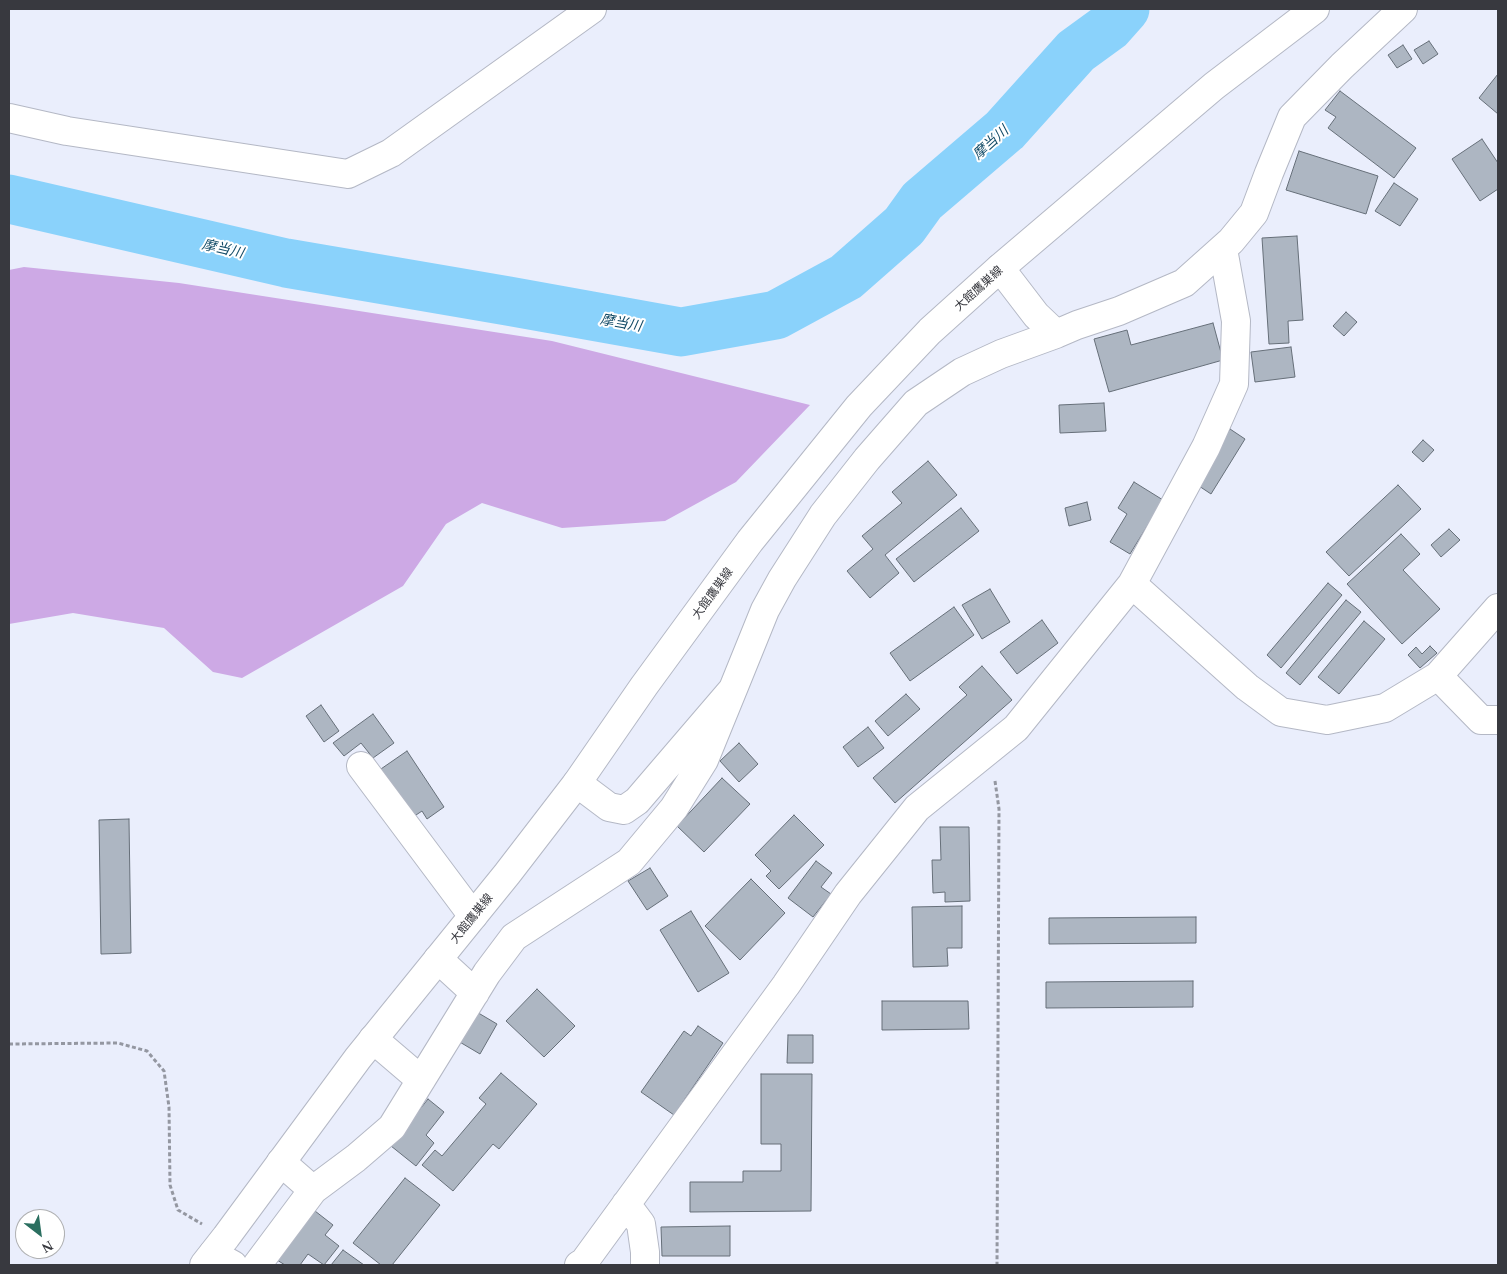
<!DOCTYPE html>
<html>
<head>
<meta charset="utf-8">
<style>
	body { margin:0 }
	#map { position:relative; width:1507px; height:1274px; overflow:hidden; background:#eaeefc; font-family:Georgia,serif }
	canvas { display:block }
	.frame { position:absolute; inset:0; border:10px solid #38393f; pointer-events:none }
	.north { position:absolute; left:15px; top:1209px; width:50px; height:50px; box-sizing:border-box; background:#fff; border:1px solid #afb0b2; border-radius:50%; rotate:150deg; font-size:14px; font-weight:700; line-height:20px; text-align:center; color:#38393f }
	.north::after { content:''; display:block; margin:auto; width:18px; height:22px; background:#2b6f60; clip-path:polygon(50% 0,100% 100%,50% 72%,0 100%) }
</style>
</head>
<body>
<div id="map">
<canvas width="1507" height="1274"></canvas>
<div class="frame"></div>
<div class="north">N</div>
</div>
<script>
const g = document.querySelector('canvas').getContext('2d');
g.lineJoin = 'round';
function paint(path, color) { g.fillStyle = color; g.fill(path, 'evenodd'); }
const shape = rows => new Path2D(rows.map(r => 'M' + r).join(''));
function strokePath(path, color, width, dash) { g.strokeStyle = color; g.lineWidth = width; g.lineCap = dash ? 'butt' : 'round'; g.setLineDash(dash || []); g.stroke(path); }
function drawText(font, color, halo, rows, align = 'center') {
  g.font = font + ' Georgia,"Noto Sans JP",serif'; g.lineWidth = 4; g.setLineDash([]); g.textBaseline = 'middle'; g.strokeStyle = halo; g.fillStyle = color; for (const [text, x, y, turn = 0] of rows) {
    g.save(); g.translate(x, y); g.rotate((+turn || 0) * Math.PI / 180); g.textAlign = isNaN(turn) ? turn : align; if (halo) g.strokeText(text, 0, 0); g.fillText(text, 0, 0); g.restore();
  }
}
paint(shape([
	[24,267,179,283,552,341,810,405,736,482,665,521,562,528,482,503,446,524,403,586,242,678,213,672,164,628,73,613,9,624,9,270]
]), '#cda9e5');
strokePath(shape([
	[9,199,286,263,508,301,681,332,776,315,846,277,904,226,922,201,1005,130,1076,51,1109,27,1125,9]
]), '#8ad2fb', 49);
const building = shape([
	[1429,41,1438,54,1423,64,1414,50,1429,41],
	[1403,45,1412,59,1397,68,1388,55,1403,45],
	[1498,74,1498,114,1479,98,1498,74],
	[1340,91,1416,148,1394,178,1328,128,1336,117,1325,110,1340,91],
	[1482,139,1498,163,1498,189,1480,201,1452,159,1482,139],
	[1299,151,1378,176,1366,214,1286,190,1299,151],
	[1394,183,1418,199,1400,226,1375,211,1394,183],
	[1297,236,1303,320,1288,321,1289,343,1269,344,1262,238,1297,236],
	[1346,312,1357,322,1344,336,1333,326,1346,312],
	[1213,323,1223,360,1109,392,1094,339,1127,330,1131,345,1213,323],
	[1291,347,1295,377,1255,382,1251,352,1291,347],
	[1104,403,1106,431,1060,433,1059,405,1104,403],
	[1230,429,1245,439,1211,494,1196,484,1230,429],
	[1423,440,1434,450,1423,462,1412,452,1423,440],
	[928,461,957,495,885,555,899,573,870,598,847,571,873,549,862,536,902,503,892,492,928,461],
	[1134,482,1163,500,1130,554,1110,542,1127,514,1118,508,1134,482],
	[1398,485,1421,509,1349,576,1326,552,1398,485],
	[1087,502,1091,520,1069,526,1065,508,1087,502],
	[961,508,979,531,914,582,896,559,961,508],
	[1449,529,1460,540,1441,557,1431,545,1449,529],
	[1401,534,1420,554,1403,570,1440,609,1402,644,1347,584,1401,534],
	[1328,583,1342,595,1281,668,1267,655,1328,583],
	[990,589,1010,622,982,639,962,605,990,589],
	[1346,600,1361,612,1300,685,1286,673,1346,600],
	[954,607,974,635,910,681,890,653,954,607],
	[1042,620,1058,643,1017,674,1000,652,1042,620],
	[1364,621,1385,639,1339,694,1318,677,1364,621],
	[1430,646,1437,653,1420,668,1408,655,1416,647,1422,654,1430,646],
	[982,666,1012,700,895,803,873,778,967,695,959,687,982,666],
	[906,694,920,709,888,736,875,721,906,694],
	[321,705,339,731,324,742,306,716,321,705],
	[373,714,394,743,373,758,361,743,344,756,333,743,373,714],
	[868,727,884,748,858,767,843,747,868,727],
	[739,743,758,764,739,782,720,761,739,743],
	[407,751,444,807,427,819,422,811,410,819,378,771,407,751],
	[722,778,750,804,704,852,677,826,722,778],
	[794,815,824,845,779,889,766,876,771,871,755,855,794,815],
	[129,819,131,953,101,954,99,820,129,819],
	[940,827,969,827,970,901,945,902,945,892,933,893,932,860,941,860,940,827],
	[816,861,832,873,821,887,831,894,813,917,788,898,816,861],
	[650,868,668,896,647,910,628,881,650,868],
	[751,879,785,913,740,960,705,926,751,879],
	[962,906,962,948,947,948,948,966,913,967,912,907,962,906],
	[691,911,729,973,698,992,660,930,691,911],
	[1196,917,1196,943,1049,944,1049,918,1196,917],
	[1193,981,1193,1007,1046,1008,1046,982,1193,981],
	[537,989,575,1026,544,1057,506,1021,537,989],
	[882,1001,968,1001,969,1029,882,1030,882,1001],
	[475,1011,497,1024,480,1054,458,1041,475,1011],
	[698,1026,723,1043,674,1115,641,1092,684,1031,691,1036,698,1026],
	[788,1035,813,1035,813,1063,787,1063,788,1035],
	[501,1073,537,1104,499,1149,493,1144,453,1191,422,1165,435,1150,442,1156,486,1104,479,1098,501,1073],
	[761,1074,812,1074,811,1211,690,1212,690,1182,743,1182,743,1171,781,1171,781,1144,761,1144,761,1074],
	[428,1099,444,1112,426,1135,434,1143,416,1166,391,1146,428,1099],
	[405,1178,440,1205,392,1265,381,1265,353,1243,405,1178],
	[315,1211,333,1225,325,1235,339,1246,324,1265,308,1254,300,1265,285,1265,277,1260,315,1211],
	[730,1226,730,1256,662,1256,661,1227,730,1226],
	[343,1250,364,1265,331,1265,343,1250]
]);
paint(building, '#adb6c2');
strokePath(building, '#666f79', 1);
const street = shape([
	[9,118,67,131,348,174,391,153,592,9],
	[1000,268,1036,315,1056,334,1077,325,1119,311,1184,283,1231,241,1254,213,1269,173,1292,117,1342,66,1403,9],
	[1132,584,1247,687,1281,712,1327,720,1385,708,1438,676,1498,608],
	[1438,676,1481,720,1498,720],
	[361,766,473,916],
	[577,783,609,807,624,810,637,801,733,689,765,610,782,579,823,515,867,459,916,403,962,372,1001,354,1056,334],
	[438,959,475,993],
	[373,1039,421,1080],
	[281,1162,313,1190],
	[626,1204,641,1224,645,1252,645,1265],
	[213,1254,233,1265],
	[257,1265,313,1190,356,1158,392,1127,487,973,514,937,629,862,674,808,704,760,733,689],
	[579,1265,584,1262,786,985,848,894,917,808,1016,728,1132,584,1206,447,1234,384,1236,321,1223,249]
]);
const secondary = shape([
	[204,1265,226,1237,358,1058,507,874,577,783,644,686,750,541,859,406,930,331,1000,268,1214,86,1315,9]
]);
strokePath(street, '#b4b8c5', 30);
strokePath(secondary, '#b4b8c5', 30);
strokePath(shape([
	[995,781,999,809,997,1265],
	[9,1044,118,1043,147,1051,164,1071,169,1107,170,1185,178,1210,202,1224]
]), '#9497a1', 3, [4, 2.5]);
strokePath(street, '#fff', 28);
strokePath(secondary, '#fff', 28);
drawText('12px', '#38393f', '#fff', [
	["大館鷹巣線",978,288,-42],
	["大館鷹巣線",712,593,-54],
	["大館鷹巣線",471,918,-51]
]);
drawText('italic 14px', '#124b67', '#fff', [
	["摩当川",990,142,-42],
	["摩当川",223,248,13],
	["摩当川",621,322,10]
]);
</script>
</body>
</html>
